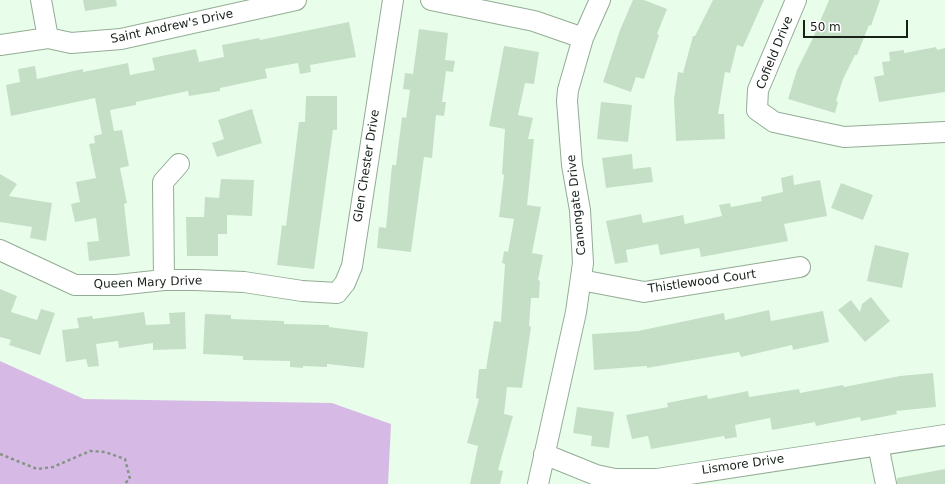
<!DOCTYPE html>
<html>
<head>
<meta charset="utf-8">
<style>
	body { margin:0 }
	#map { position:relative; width:945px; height:484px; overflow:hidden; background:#e8feea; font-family:"DejaVu Sans",sans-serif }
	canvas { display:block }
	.scale { position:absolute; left:803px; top:20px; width:105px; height:18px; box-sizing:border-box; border:2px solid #172118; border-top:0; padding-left:5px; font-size:12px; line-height:14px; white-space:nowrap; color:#172118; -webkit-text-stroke:3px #fff; paint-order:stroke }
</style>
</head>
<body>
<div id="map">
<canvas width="945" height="484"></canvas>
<div class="scale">50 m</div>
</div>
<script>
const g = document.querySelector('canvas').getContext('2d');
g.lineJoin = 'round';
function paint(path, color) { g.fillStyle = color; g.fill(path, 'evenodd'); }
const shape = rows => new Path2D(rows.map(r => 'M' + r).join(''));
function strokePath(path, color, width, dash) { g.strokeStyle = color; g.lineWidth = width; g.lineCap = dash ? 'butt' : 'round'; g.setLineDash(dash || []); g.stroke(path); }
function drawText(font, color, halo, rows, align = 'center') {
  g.font = font + ' "DejaVu Sans",sans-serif'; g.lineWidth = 3; g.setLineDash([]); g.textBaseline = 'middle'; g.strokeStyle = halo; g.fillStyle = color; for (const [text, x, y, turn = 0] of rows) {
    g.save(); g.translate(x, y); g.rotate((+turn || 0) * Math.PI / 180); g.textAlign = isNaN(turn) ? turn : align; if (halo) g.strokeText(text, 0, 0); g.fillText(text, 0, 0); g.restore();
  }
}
paint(shape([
	[0,361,84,399,332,403,391,424,388,484,0,484]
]), '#d6bae5');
paint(shape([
	[83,0,116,0,117,6,85,11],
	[633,0,644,0,667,9,657,34,659,35,644,79,636,77,631,92,603,82,620,30],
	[713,0,764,0,743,47,737,45,730,73,725,72,718,114,724,114,725,139,676,141,674,99,678,72,683,73,693,36,695,36],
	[829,0,880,0,871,26,869,25,857,55,855,55,843,79,836,101,838,102,835,113,788,99,797,70,813,38],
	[349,22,356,57,310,65,311,72,300,74,298,63,265,69,267,78,220,88,220,91,189,96,188,91,136,102,136,105,110,110,114,131,122,130,129,166,120,168,127,203,124,204,130,256,89,261,87,242,99,241,96,218,75,222,71,204,80,202,76,182,96,178,89,144,95,143,94,136,102,134,95,98,11,116,6,85,20,82,18,69,35,66,37,79,83,69,83,72,128,63,130,75,155,70,152,58,196,49,199,62,224,57,222,45,259,38,260,40],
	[419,29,448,33,445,60,455,61,453,72,446,71,442,102,446,102,444,116,436,115,432,158,424,157,411,252,377,248,379,227,386,228,392,165,396,165,402,117,406,118,410,90,403,89,405,73,413,74],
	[504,46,539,52,534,84,525,83,518,115,533,118,528,139,534,139,527,205,541,207,532,253,543,255,538,280,540,281,539,298,531,298,529,326,531,327,522,388,507,387,504,414,513,416,498,470,503,471,500,484,470,484,478,446,467,443,479,399,476,398,479,369,486,369,494,321,501,322,505,264,502,263,504,251,508,252,514,219,499,217,504,175,502,174,505,129,489,126],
	[936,47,937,50,945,48,945,92,879,102,874,77,884,75,882,62,890,61,889,52,904,50,904,53],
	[306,96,337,96,337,130,333,130,314,269,277,265,282,225,286,226,299,122,305,122],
	[601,102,632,105,628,142,597,139],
	[252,109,262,143,217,157,212,143,224,139,218,120],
	[632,154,633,169,651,167,653,182,606,188,602,158],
	[0,174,17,184,9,196,52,203,46,241,30,238,32,227,0,222],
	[793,175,794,185,820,180,827,216,784,224,788,241,701,257,699,248,660,255,658,244,626,250,628,262,615,264,606,221,641,214,643,223,683,215,685,224,722,216,719,205,730,203,731,207,762,201,761,197,783,192,781,178],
	[221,179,254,180,252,216,227,215,227,234,218,234,218,256,187,256,186,217,204,217,205,197,219,198],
	[841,183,873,195,863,220,831,208],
	[875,245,909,253,902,288,867,281],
	[0,289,17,296,11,312,37,320,41,309,55,313,40,355,9,345,11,340,0,337],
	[871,297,890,321,865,342,838,310,851,300,860,312,862,304],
	[769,310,771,321,823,311,829,342,793,350,792,345,741,357,739,352,647,368,647,366,594,370,592,334,638,331,724,313,725,320],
	[144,312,146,325,170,324,169,313,185,312,186,349,153,350,153,343,119,348,118,341,96,344,99,366,88,367,86,359,66,362,62,330,79,328,77,318,92,316,93,319],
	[205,314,231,315,231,319,284,321,284,324,329,325,329,327,368,332,364,368,327,364,327,367,303,366,303,368,290,367,290,361,243,360,243,356,203,354],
	[933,373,936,407,896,411,897,414,861,421,860,417,816,426,815,422,772,430,770,418,735,425,737,437,725,439,724,436,651,449,648,436,632,439,626,415,668,407,667,403,707,395,708,399,748,391,749,397,799,389,800,393,843,385,844,387,900,376],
	[577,407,614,412,609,448,591,446,592,436,573,433],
	[945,469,945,484,897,484,897,478]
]), '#c5dfc7');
const minor = shape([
	[41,0,48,38],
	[431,0,534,21,583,38],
	[796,0,758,90,757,110,774,122,844,137,945,132],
	[0,45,48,38,71,43,121,39,296,0],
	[0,250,75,285,117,285,164,280,195,280,244,282,302,291,337,293,345,283,352,266,393,0],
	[164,280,163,182,179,164],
	[581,280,644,292,800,267],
	[878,445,886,484],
	[544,454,596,475,615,479,657,479,945,435],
	[538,484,576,312,583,263,580,210,572,165,567,101,568,90,583,38,600,0]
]);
strokePath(minor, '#93ac95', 22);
strokePath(shape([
	[0,454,37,469,53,467,90,451,105,452,125,459,130,479,124,484]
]), '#839385', 2.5, [3, 3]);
strokePath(minor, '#fff', 20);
drawText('12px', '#172118', '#fff', [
	["Saint Andrew's Drive",172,27,-12],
	["Cofield Drive",775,53,-68],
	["Glen Chester Drive",367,166,-81],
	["Canongate Drive",577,205,-96],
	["Thistlewood Court",702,282,-8],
	["Queen Mary Drive",148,283,-2],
	["Lismore Drive",743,465,-8]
]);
</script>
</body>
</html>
